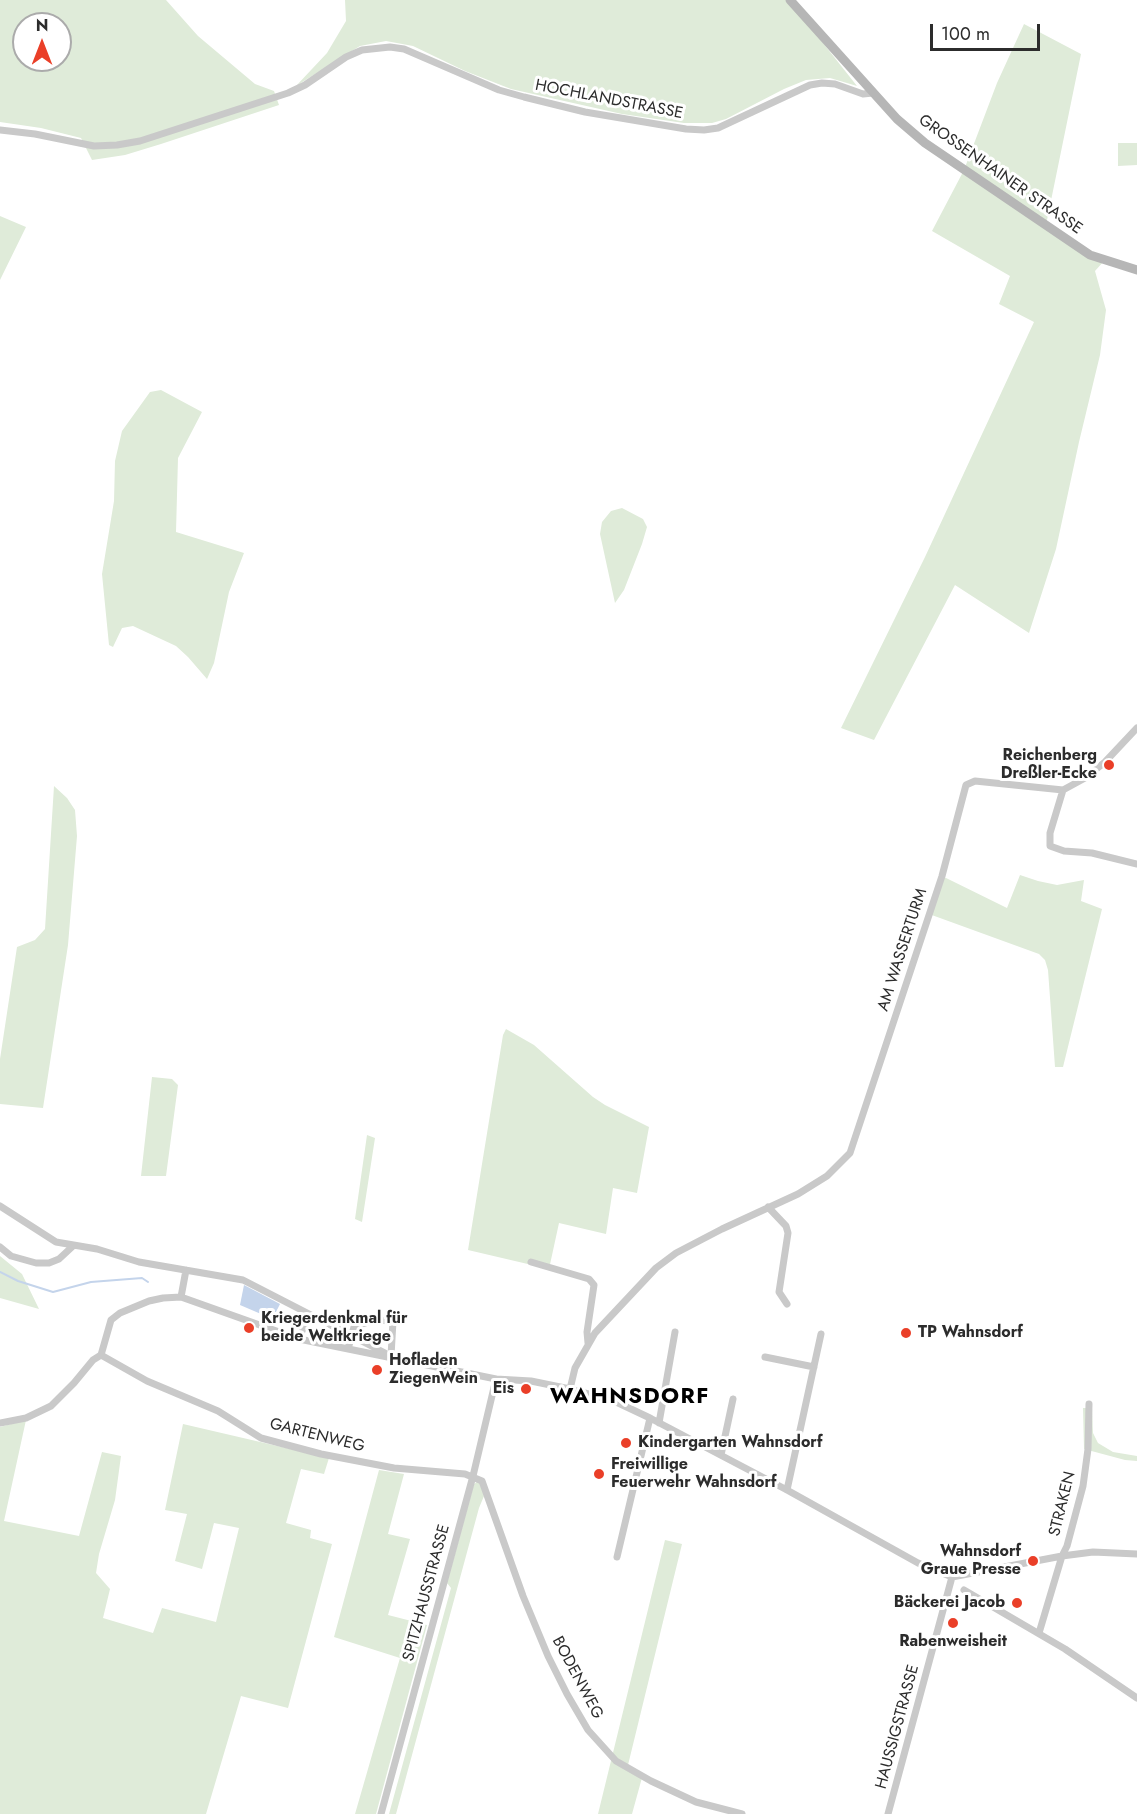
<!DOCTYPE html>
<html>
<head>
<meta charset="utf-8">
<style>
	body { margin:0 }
	#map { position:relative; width:1137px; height:1814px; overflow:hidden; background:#fff; font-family:Jost,sans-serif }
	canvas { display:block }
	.north { position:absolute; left:12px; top:12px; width:60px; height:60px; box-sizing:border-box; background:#fff; border:2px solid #ababab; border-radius:50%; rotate:0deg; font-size:16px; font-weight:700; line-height:24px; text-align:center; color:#2c2c2c }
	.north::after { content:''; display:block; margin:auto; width:21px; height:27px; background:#ea3f28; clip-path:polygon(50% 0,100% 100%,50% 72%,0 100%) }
	.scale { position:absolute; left:930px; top:24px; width:110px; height:27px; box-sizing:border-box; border:3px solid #2c2c2c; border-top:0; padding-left:8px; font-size:18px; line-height:21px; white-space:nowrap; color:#2c2c2c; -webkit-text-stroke:4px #fff; paint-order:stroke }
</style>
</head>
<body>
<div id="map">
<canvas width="1137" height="1814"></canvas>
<div class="north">N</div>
<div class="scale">100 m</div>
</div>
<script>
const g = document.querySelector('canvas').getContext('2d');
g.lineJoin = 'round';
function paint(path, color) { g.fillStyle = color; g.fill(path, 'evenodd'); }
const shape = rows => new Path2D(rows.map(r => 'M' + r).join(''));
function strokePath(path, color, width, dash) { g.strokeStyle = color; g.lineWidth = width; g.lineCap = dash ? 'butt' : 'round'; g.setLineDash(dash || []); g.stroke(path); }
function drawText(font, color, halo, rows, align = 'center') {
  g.font = font + ' Jost,sans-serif'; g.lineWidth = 6; g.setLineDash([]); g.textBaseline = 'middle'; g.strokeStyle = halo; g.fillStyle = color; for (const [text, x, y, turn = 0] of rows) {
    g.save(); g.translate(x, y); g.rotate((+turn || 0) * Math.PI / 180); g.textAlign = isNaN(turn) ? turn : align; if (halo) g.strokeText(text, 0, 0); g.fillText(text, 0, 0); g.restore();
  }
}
paint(shape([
	[0,0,166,0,198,36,255,84,274,91,279,105,161,144,125,155,92,160,81,138,41,128,0,122],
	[24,24,60,24,60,60,24,60],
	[345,0,789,0,857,86,830,78,806,80,784,89,726,119,712,123,684,123,622,114,511,89,465,71,413,46,386,41,360,46,296,86,327,53,346,21],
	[1024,24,1081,54,1046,225,1104,261,1095,271,1106,310,1100,355,1079,442,1056,549,1029,633,955,585,874,740,841,728,925,557,1034,322,999,304,1010,276,932,231,964,170,997,83],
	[1118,143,1137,143,1137,165,1118,166],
	[0,216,26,227,0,280],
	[161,390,202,412,178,458,176,532,244,553,229,592,214,663,207,679,188,657,176,646,133,626,122,628,113,647,109,645,102,574,114,501,115,461,122,431,150,392],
	[622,508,643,519,647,527,642,544,624,590,615,603,600,534,602,522,611,511],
	[54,786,67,798,75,810,77,836,68,945,43,1108,0,1104,0,1059,17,947,35,940,45,929],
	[1020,875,1038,881,1057,885,1084,880,1081,901,1102,909,1063,1067,1055,1067,1048,970,1045,960,1039,954,929,914,942,876,1007,908],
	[506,1029,534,1045,593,1097,605,1105,649,1127,637,1193,613,1188,606,1234,559,1223,549,1269,468,1250,503,1035],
	[152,1077,172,1079,178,1085,166,1176,141,1176],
	[367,1135,375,1138,362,1222,355,1219],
	[0,1256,22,1274,39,1309,0,1298],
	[1083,1408,1092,1408,1093,1433,1098,1443,1113,1452,1137,1456,1137,1461,1125,1460,1084,1449],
	[26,1420,4,1521,79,1536,102,1452,121,1456,115,1500,99,1554,96,1573,110,1589,103,1618,153,1633,162,1608,216,1622,239,1528,214,1523,202,1569,175,1561,187,1514,165,1510,183,1424,329,1458,324,1474,301,1469,286,1523,311,1530,310,1538,332,1544,288,1708,241,1696,206,1814,0,1814,0,1427],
	[379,1470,404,1474,388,1534,410,1539,388,1615,427,1625,376,1814,355,1814,400,1658,334,1637],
	[477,1482,480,1483,484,1496,479,1508,396,1814,389,1814,451,1588,447,1583,474,1484],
	[665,1540,682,1544,628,1765,643,1774,632,1814,598,1814]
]), '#dfebd9');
paint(shape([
	[244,1285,280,1304,276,1312,268,1317,240,1305]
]), '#c4d4eb');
strokePath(shape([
	[0,1272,18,1281,53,1292,91,1282,142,1278,148,1282]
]), '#c4d4eb', 2);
strokePath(shape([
	[0,130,35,134,94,146,117,145,140,141,288,93,305,85,346,57,362,50,390,47,404,49,499,90,524,97,585,112,686,129,704,130,718,128,810,85,822,83,835,84,863,94,873,93],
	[1137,728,1105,762,1085,778,1063,790,1050,833,1050,846,1064,851,1092,853,1137,864],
	[0,1206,56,1242,97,1249,139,1262,243,1280,385,1353],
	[768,1207,786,1226,788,1233,779,1292,787,1304],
	[0,1247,11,1256,36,1263,49,1263,59,1259,73,1246],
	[531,1262,589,1279,594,1285,587,1332,588,1343],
	[181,1297,186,1270],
	[299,1339,308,1315],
	[348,1349,354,1327,374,1320,393,1321,391,1356],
	[101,1355,111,1320,120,1313,149,1301,163,1298,181,1297,299,1339,496,1379,531,1381,570,1389,614,1401,650,1418,787,1490,918,1563,952,1577],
	[101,1355,147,1381,218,1411,261,1438,321,1454,394,1468,465,1474,482,1481,523,1596,548,1656,567,1694,588,1730,616,1761,651,1781,696,1802,742,1814],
	[765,1357,814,1367],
	[570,1389,575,1368,595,1333,656,1268,676,1253,722,1229,798,1194,827,1176,850,1153,942,876,966,785,975,781,1063,790],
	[0,1423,26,1418,51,1406,74,1383,93,1360,101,1355],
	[659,1423,675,1332],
	[721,1455,733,1399],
	[787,1490,821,1334],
	[617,1557,650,1418],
	[952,1577,1062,1556,1093,1552,1137,1554],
	[964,1590,1065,1649,1137,1698],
	[1039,1633,1062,1556,1067,1546,1083,1486,1088,1449,1089,1404],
	[381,1814,473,1476,496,1379],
	[888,1814,952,1577]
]), '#c9c9c9', 7);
strokePath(shape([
	[790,0,897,119,925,143,1090,255,1137,270]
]), '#b6b6b6', 9);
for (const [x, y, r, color] of [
	[1109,765,6,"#ea3f28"],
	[249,1328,6,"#ea3f28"],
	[906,1333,6,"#ea3f28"],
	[377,1370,6,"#ea3f28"],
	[526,1389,6,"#ea3f28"],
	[626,1443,6,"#ea3f28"],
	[599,1474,6,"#ea3f28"],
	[1033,1561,6,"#ea3f28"],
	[1017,1603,6,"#ea3f28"],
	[953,1623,6,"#ea3f28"]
]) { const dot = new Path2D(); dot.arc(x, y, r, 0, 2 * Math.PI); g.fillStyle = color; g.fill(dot); strokePath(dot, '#fff', 2); }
drawText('16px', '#2c2c2c', '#fff', [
	["HOCHLANDSTRASSE",609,100,11],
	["GROSSENHAINER STRASSE",1000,175,35],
	["AM WASSERTURM",903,950,-72],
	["GARTENWEG",317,1436,14],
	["STRAKEN",1063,1504,-76],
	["SPITZHAUSSTRASSE",427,1593,-75],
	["BODENWEG",577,1678,62],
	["HAUSSIGSTRASSE",898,1727,-75]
]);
drawText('bold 16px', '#2c2c2c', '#fff', [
	["Reichenberg",1097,756,"right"],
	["Dreßler-Ecke",1097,774,"right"],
	["Kriegerdenkmal für",261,1319],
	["beide Weltkriege",261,1337],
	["TP Wahnsdorf",918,1333],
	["Hofladen",389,1361],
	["ZiegenWein",389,1379],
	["Eis",514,1389,"right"],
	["Kindergarten Wahnsdorf",638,1443],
	["Freiwillige",611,1465],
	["Feuerwehr Wahnsdorf",611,1483],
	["Wahnsdorf",1021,1552,"right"],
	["Graue Presse",1021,1570,"right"],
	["Bäckerei Jacob",1005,1603,"right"],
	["Rabenweisheit",953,1642,"center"]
], 'left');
g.letterSpacing = '1.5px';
drawText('bold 22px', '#000', '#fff', [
	["WAHNSDORF",630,1398]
]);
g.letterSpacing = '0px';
</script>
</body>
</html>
